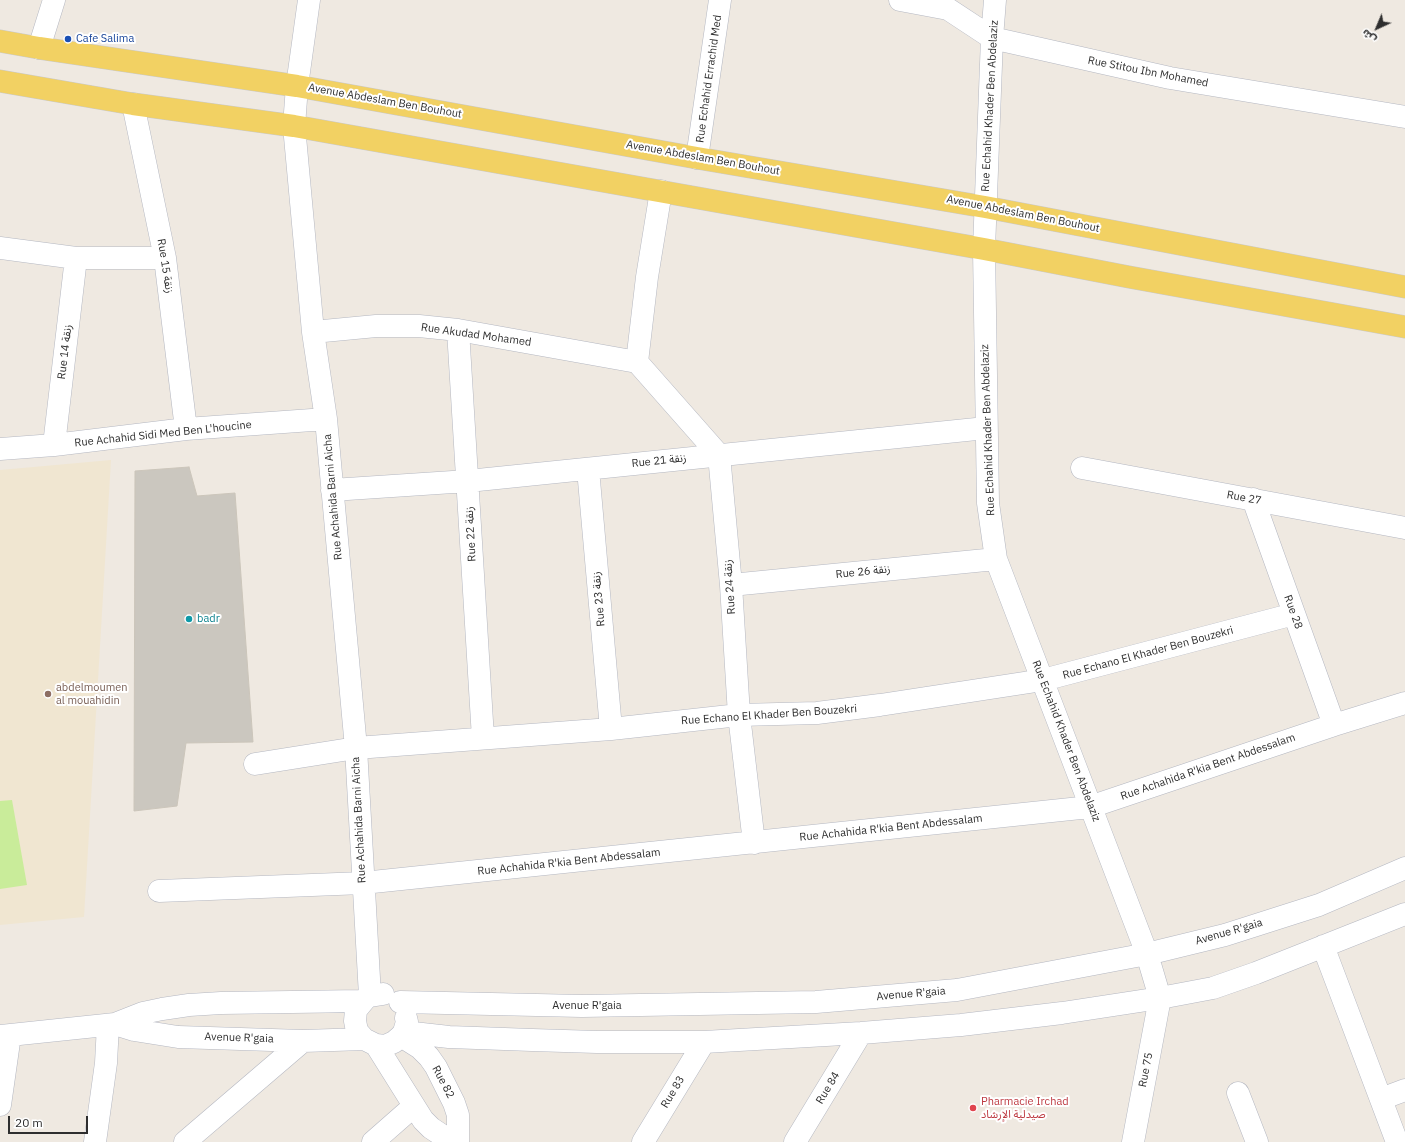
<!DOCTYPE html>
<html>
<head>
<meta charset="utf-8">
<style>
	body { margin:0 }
	#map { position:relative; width:1405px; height:1142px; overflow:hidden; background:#efe9e1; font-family:"IBM Plex Sans","Noto Sans Arabic",sans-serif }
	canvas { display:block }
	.north { position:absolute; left:1357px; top:8px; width:40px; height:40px; -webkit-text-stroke:3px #fff; paint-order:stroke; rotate:224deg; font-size:11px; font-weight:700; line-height:16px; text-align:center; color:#2e2e2e }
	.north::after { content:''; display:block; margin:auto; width:14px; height:18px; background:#2e2e2e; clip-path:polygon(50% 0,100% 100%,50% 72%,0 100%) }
	.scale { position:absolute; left:8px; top:1116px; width:80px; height:18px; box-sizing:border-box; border:2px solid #2e2e2e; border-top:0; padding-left:5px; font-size:12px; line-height:14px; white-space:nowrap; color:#2e2e2e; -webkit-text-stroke:3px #fff; paint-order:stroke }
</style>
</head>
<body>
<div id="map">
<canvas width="1405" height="1142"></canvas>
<div class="north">ش</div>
<div class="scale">20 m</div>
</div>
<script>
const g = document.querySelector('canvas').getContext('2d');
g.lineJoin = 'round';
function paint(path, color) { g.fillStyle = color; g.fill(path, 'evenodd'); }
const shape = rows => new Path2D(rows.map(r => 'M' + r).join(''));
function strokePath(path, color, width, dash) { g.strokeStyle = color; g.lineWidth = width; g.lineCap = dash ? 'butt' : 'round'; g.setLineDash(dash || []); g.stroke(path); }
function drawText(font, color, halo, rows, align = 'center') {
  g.font = font + ' "IBM Plex Sans","Noto Sans Arabic",sans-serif'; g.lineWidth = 4; g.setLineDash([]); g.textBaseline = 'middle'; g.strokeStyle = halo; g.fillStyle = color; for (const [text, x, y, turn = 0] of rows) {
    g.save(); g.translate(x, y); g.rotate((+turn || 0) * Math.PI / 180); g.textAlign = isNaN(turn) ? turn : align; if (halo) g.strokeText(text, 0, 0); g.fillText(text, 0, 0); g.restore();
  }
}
paint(shape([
	[111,460,84,917,0,925,0,470]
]), '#f0e6d1');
paint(shape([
	[12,800,27,885,0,889,0,801]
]), '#c9ec9a');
const building = shape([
	[189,467,197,496,235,493,253,742,186,743,177,806,134,811,135,471,189,467]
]);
paint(building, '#cbc7bf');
strokePath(building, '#cbc5ba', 1);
const minor = shape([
	[309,0,297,86,294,126,313,332,326,419,356,748,370,996],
	[900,0,948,9,992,38,1170,78,1405,117],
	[995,0,992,38,984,249,988,503,996,559,1147,954,1160,998,1133,1142],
	[39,48,54,0],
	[133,104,165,258,186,429],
	[697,158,720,0],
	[0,248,76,258,165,258],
	[458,330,483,738],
	[313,332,376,326,419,326,458,330,637,362],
	[637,362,719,455,731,585,739,715,754,843],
	[637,362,647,277,661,191],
	[54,445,76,258],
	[0,449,54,445,186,429,326,419],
	[1082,468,1405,528],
	[588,469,611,729],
	[332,490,468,481,986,428],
	[1253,499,1334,725],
	[731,585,996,559],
	[255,764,356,748,611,729,739,715,817,713,880,705,1043,680,1294,614],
	[159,891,363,883,1090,807,1334,725,1405,703],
	[1323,946,1397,1142],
	[400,1002,582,1006,816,1002,957,990,1147,954,1225,935,1319,905,1405,868],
	[115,1024,134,1030,178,1037,303,1041,364,1039,376,1045,385,1046,394,1042,401,1036,404,1032,407,1022,406,1018],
	[404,1032,449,1037,532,1040,597,1042,704,1042,861,1033,961,1025,1062,1013,1160,998,1213,988,1256,973,1405,914],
	[0,1036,115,1024,143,1013,162,1009,189,1005,221,1003,362,1001],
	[401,1036,420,1048,429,1057,436,1067,454,1103,458,1115,458,1142],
	[364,1039,357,1031,355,1021,356,1010,366,998,370,996,383,994],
	[376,1045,423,1120,431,1128,452,1142],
	[1238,1093,1257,1142],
	[1381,1099,1405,1090],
	[0,1105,10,1035],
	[95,1142,106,1063,108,1025],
	[185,1142,303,1041],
	[373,1142,414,1106],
	[643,1142,704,1042],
	[795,1142,861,1033]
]);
const major = shape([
	[0,41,39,48,297,86,697,158,985,207,1405,287],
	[0,81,133,104,294,126,984,249,1129,277,1405,327]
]);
strokePath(minor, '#b4b7c1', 23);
strokePath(major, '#c9c9c9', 23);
strokePath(minor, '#fff', 22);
strokePath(major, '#f2d163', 22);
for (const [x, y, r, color] of [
	[68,39,4,"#1a4fb4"],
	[189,619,4,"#0f9aa8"],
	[48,694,4,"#8d6e63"],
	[973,1108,4,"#e0444e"]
]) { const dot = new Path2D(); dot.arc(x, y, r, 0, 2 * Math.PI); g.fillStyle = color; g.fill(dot); strokePath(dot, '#fff', 1.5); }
drawText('11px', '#164399', '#fff', [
	["Cafe Salima",76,39]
], 'left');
drawText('11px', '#2e2e2e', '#fff', [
	["Rue Stitou Ibn Mohamed",1148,72,11],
	["Rue Echahid Errachid Med",709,79,-82],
	["Avenue Abdeslam Ben Bouhout",385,101,10],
	["Rue Echahid Khader Ben Abdelaziz",990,106,-87],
	["Avenue Abdeslam Ben Bouhout",703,158,10],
	["Avenue Abdeslam Ben Bouhout",1023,214,11],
	["Rue 15 زنقة",165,266,81],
	["Rue Akudad Mohamed",476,335,8],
	["Rue 14 زنقة",65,352,-83],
	["Rue Echahid Khader Ben Abdelaziz",988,430,-92],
	["Rue Achahid Sidi Med Ben L'houcine",163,434,-6],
	["Rue 21 زنقة",659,461,-6],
	["Rue Achahida Barni Aicha",333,497,-95],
	["Rue 27",1244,498,10],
	["Rue 22 زنقة",471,534,-93],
	["Rue 26 زنقة",863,572,-6],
	["Rue 24 زنقة",730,587,-94],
	["Rue 23 زنقة",599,599,-95],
	["Rue 28",1293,612,70],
	["Rue Echano El Khader Ben Bouzekri",1148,653,-15],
	["Rue Echano El Khader Ben Bouzekri",769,715,-4],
	["Rue Echahid Khader Ben Abdelaziz",1066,741,69],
	["Rue Achahida R'kia Bent Abdessalam",1208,767,-19],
	["Rue Achahida Barni Aicha",359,820,-93],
	["Rue Achahida R'kia Bent Abdessalam",891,828,-6],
	["Rue Achahida R'kia Bent Abdessalam",569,862,-6],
	["Avenue R'gaia",1229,932,-16],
	["Avenue R'gaia",911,994,-5],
	["Avenue R'gaia",587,1006],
	["Avenue R'gaia",239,1038,2],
	["Rue 75",1146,1070,-79],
	["Rue 82",443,1082,62],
	["Rue 84",828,1088,-59],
	["Rue 83",673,1092,-59]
]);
drawText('11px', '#0d838f', '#fff', [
	["badr",197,619]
], 'left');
drawText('11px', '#785e54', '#fff', [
	["abdelmoumen",56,688],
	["al mouahidin",56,701]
], 'left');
drawText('11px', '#be3a42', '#fff', [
	["Pharmacie Irchad",981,1102],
	["صيدلية الإرشاد",981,1115]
], 'left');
</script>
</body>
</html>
